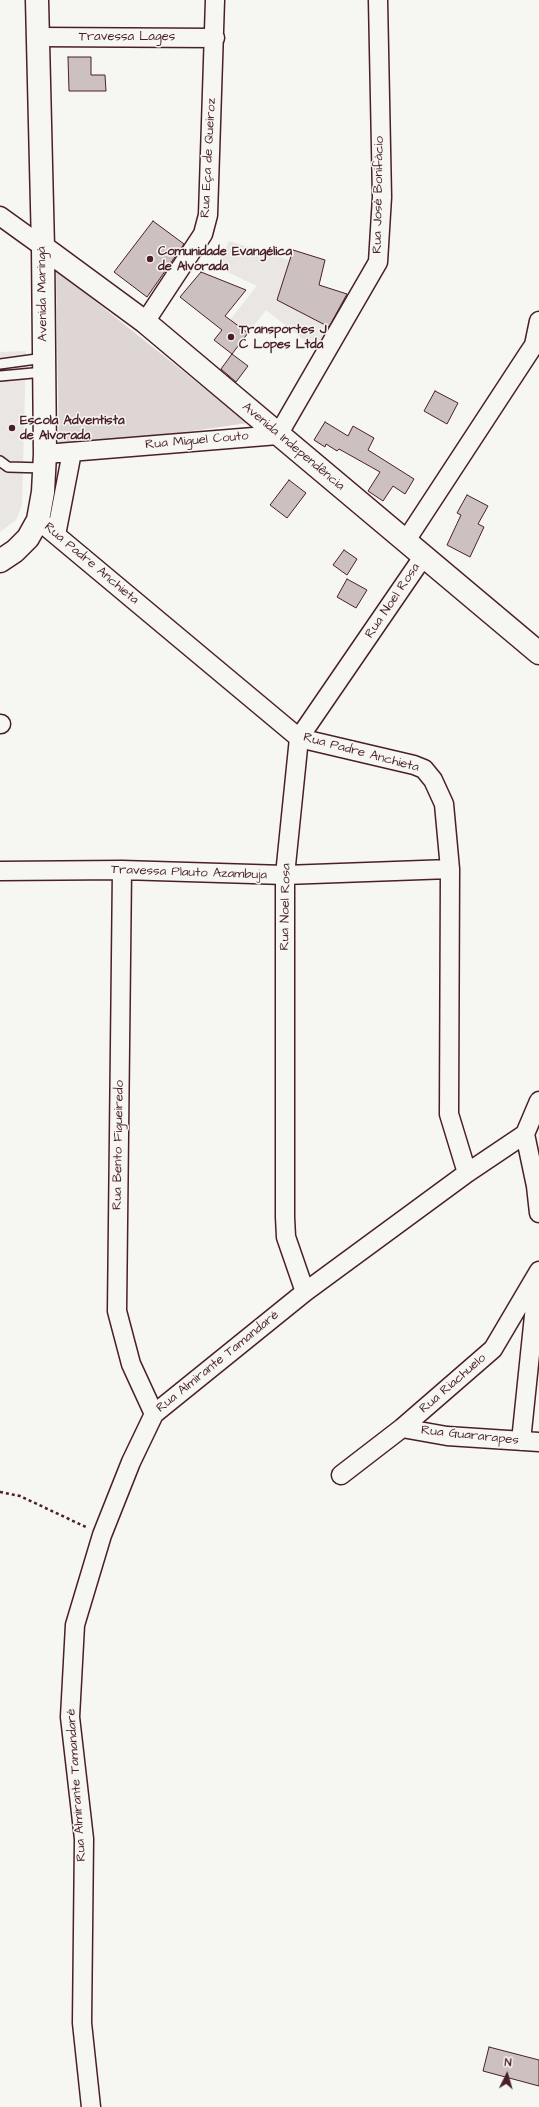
<!DOCTYPE html>
<html>
<head>
<meta charset="utf-8">
<style>
	body { margin:0 }
	#map { position:relative; width:539px; height:2107px; overflow:hidden; background:#f6f6f2; font-family:"Architects Daughter",sans-serif }
	canvas { display:block }
	.north { position:absolute; left:487px; top:2055px; width:40px; height:40px; -webkit-text-stroke:3px #f6f6f2; paint-order:stroke; rotate:5deg; font-size:11px; font-weight:700; line-height:16px; text-align:center; color:#4a1f2b }
	.north::after { content:''; display:block; margin:auto; width:14px; height:18px; background:#4a1f2b; clip-path:polygon(50% 0,100% 100%,50% 72%,0 100%) }
</style>
</head>
<body>
<div id="map">
<canvas width="539" height="2107"></canvas>
<div class="north">N</div>
</div>
<script>
const g = document.querySelector('canvas').getContext('2d');
g.lineJoin = 'round';
function paint(path, color) { g.fillStyle = color; g.fill(path, 'evenodd'); }
const shape = rows => new Path2D(rows.map(r => 'M' + r).join(''));
function strokePath(path, color, width, dash) { g.strokeStyle = color; g.lineWidth = width; g.lineCap = dash ? 'butt' : 'round'; g.setLineDash(dash || []); g.stroke(path); }
function drawText(font, color, halo, rows, align = 'center') {
  g.font = font + ' "Architects Daughter",sans-serif'; g.lineWidth = 3; g.setLineDash([]); g.textBaseline = 'middle'; g.strokeStyle = halo; g.fillStyle = color; for (const [text, x, y, turn = 0] of rows) {
    g.save(); g.translate(x, y); g.rotate((+turn || 0) * Math.PI / 180); g.textAlign = isNaN(turn) ? turn : align; if (halo) g.strokeText(text, 0, 0); g.fillText(text, 0, 0); g.restore();
  }
}
paint(shape([
	[229,241,289,260,293,250,325,260,319,285,349,295,318,351,266,310,232,354,214,340,257,286,217,267],
	[26,351,22,505,16,520,0,532,0,352]
]), '#e9e6e3');
paint(shape([
	[56,270,248,423,59,450]
]), '#ddd6d5');
const building = shape([
	[68,57,91,57,91,75,105,75,106,91,69,91,68,57],
	[153,221,184,244,147,297,114,272,153,221],
	[293,250,325,260,319,285,347,294,329,327,277,300,293,250],
	[201,272,246,290,225,316,248,333,232,354,214,340,222,330,180,297,201,272],
	[232,354,248,366,236,382,221,369,232,354],
	[435,391,458,403,447,424,424,411,435,391],
	[325,422,348,436,353,426,374,438,368,450,414,479,405,494,393,486,383,501,368,491,380,472,339,449,337,451,326,444,325,447,314,440,325,422],
	[289,480,306,493,287,518,270,505,289,480],
	[467,495,488,506,478,524,484,527,470,557,447,545,461,515,457,513,467,495],
	[344,550,357,559,347,575,333,565,344,550],
	[347,579,367,590,356,608,337,597,347,579],
	[489,2047,539,2060,539,2086,483,2071,489,2047]
]);
paint(building, '#ccc1c0');
strokePath(building, '#4a1f2b', 1);
const lane = shape([
	[0,364,44,358],
	[0,376,44,372],
	[0,461,8,467,44,468]
]);
const street = shape([
	[38,37,215,38],
	[0,216,43,247],
	[145,322,203,234,208,215,215,0],
	[45,454,278,435,378,262,382,197,378,0],
	[38,520,299,738,414,765,424,769,433,780,444,804,450,869,449,1114,467,1173],
	[56,535,72,452],
	[405,542,528,354,534,345,539,321],
	[0,724,1,724],
	[122,870,117,1311,131,1364,154,1414],
	[0,871,122,870,285,875,450,869],
	[539,1101,525,1134,536,1186,539,1213],
	[305,1292,286,1237,285,1217,285,875,299,738,423,557],
	[402,1428,447,1436,539,1442],
	[521,1441,538,1277],
	[341,1475,402,1428,493,1349,539,1271],
	[91,2107,82,2023,84,1839,70,1717,75,1625,102,1535,131,1462,154,1414,305,1292,467,1173,525,1134]
]);
const secondary = shape([
	[43,247,145,322,539,653],
	[0,561,15,551,28,538,38,520,43,492,45,454,43,247,37,0]
]);
strokePath(lane, '#4a1f2b', 12);
strokePath(street, '#4a1f2b', 21);
strokePath(secondary, '#4a1f2b', 25);
strokePath(shape([
	[0,1492,20,1496,88,1528]
]), '#4a1f2b', 2.5, [3, 3]);
strokePath(lane, '#f6f6f2', 9);
strokePath(street, '#f6f6f2', 18);
strokePath(secondary, '#f6f6f2', 22);
for (const [x, y, r, color] of [
	[150,259,4,"#4a1f2b"],
	[231,337,4,"#4a1f2b"],
	[12,428,4,"#4a1f2b"]
]) { const dot = new Path2D(); dot.arc(x, y, r, 0, 2 * Math.PI); g.fillStyle = color; g.fill(dot); strokePath(dot, '#f6f6f2', 1.5); }
drawText('13px', '#4a1f2b', '#f6f6f2', [
	["Travessa Lages",127,37],
	["Rua Eça de Queiroz",209,158,-87],
	["Rua José Bonifácio",379,195,-89],
	["Avenida Maringá",43,294,-91],
	["Rua Miguel Couto",197,441,-5],
	["Avenida Independência",293,447,40],
	["Rua Padre Anchieta",91,564,40],
	["Rua Noel Rosa",393,601,-56],
	["Rua Padre Anchieta",361,753,15],
	["Travessa Plauto Azambuja",189,873,2],
	["Rua Noel Rosa",286,907,-89],
	["Rua Bento Figueiredo",119,1145,-89],
	["Rua Almirante Tamandaré",218,1362,-39],
	["Rua Riachuelo",453,1384,-41],
	["Rua Guararapes",470,1436,6],
	["Rua Almirante Tamandaré",77,1785,-94]
]);
drawText('bold 13px', '#4a1f2b', '#f6f6f2', [
	["Comunidade Evangélica",158,252],
	["de Alvorada",158,267],
	["Transportes J",239,330],
	["C Lopes Ltda",239,345],
	["Escola Adventista",20,421],
	["de Alvorada",20,436]
], 'left');
</script>
</body>
</html>
